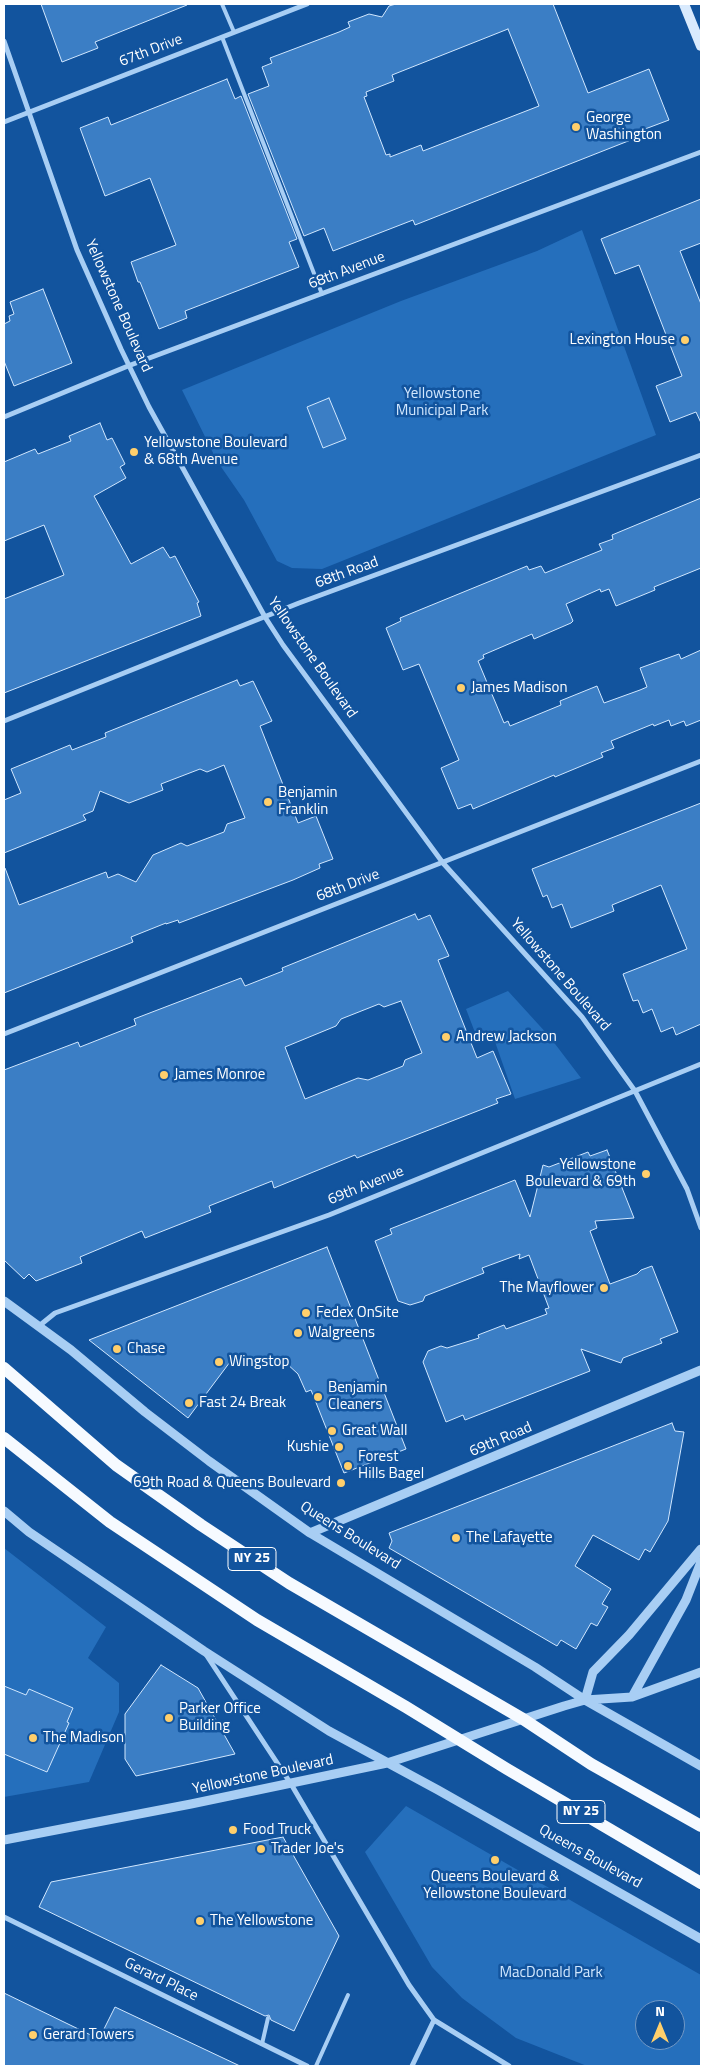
<!DOCTYPE html>
<html>
<head>
<meta charset="utf-8">
<style>
	body { margin:0 }
	#map { position:relative; width:705px; height:2070px; overflow:hidden; background:#12549e; font-family:"Titillium Web",sans-serif }
	canvas { display:block }
	.frame { position:absolute; inset:0; border:5px solid #fff; pointer-events:none }
	.north { position:absolute; left:635px; top:2000px; width:50px; height:50px; box-sizing:border-box; background:#12549e; border:1px solid #7198c5; border-radius:50%; rotate:0deg; font-size:14px; font-weight:700; line-height:20px; text-align:center; color:#fff }
	.north::after { content:''; display:block; margin:auto; width:18px; height:22px; background:#ffcf6c; clip-path:polygon(50% 0,100% 100%,50% 72%,0 100%) }
</style>
</head>
<body>
<div id="map">
<canvas width="705" height="2070"></canvas>
<div class="frame"></div>
<div class="north">N</div>
</div>
<script>
const g = document.querySelector('canvas').getContext('2d');
g.lineJoin = 'round';
function paint(path, color) { g.fillStyle = color; g.fill(path, 'evenodd'); }
const shape = rows => new Path2D(rows.map(r => 'M' + r).join(''));
function strokePath(path, color, width, dash) { g.strokeStyle = color; g.lineWidth = width; g.lineCap = dash ? 'butt' : 'round'; g.setLineDash(dash || []); g.stroke(path); }
function drawText(font, color, halo, rows, align = 'center') {
  g.font = font + ' "Titillium Web",sans-serif'; g.lineWidth = 5; g.setLineDash([]); g.textBaseline = 'middle'; g.strokeStyle = halo; g.fillStyle = color; for (const [text, x, y, turn = 0] of rows) {
    g.save(); g.translate(x, y); g.rotate((+turn || 0) * Math.PI / 180); g.textAlign = isNaN(turn) ? turn : align; if (halo) g.strokeText(text, 0, 0); g.fillText(text, 0, 0); g.restore();
  }
}
paint(shape([
	[582,230,656,435,322,569,292,568,277,561,244,500,217,461,182,390,401,301,537,251],
	[508,991,549,1036,581,1078,515,1099,493,1036,479,1043,466,1009],
	[4,1548,106,1627,88,1658,119,1683,119,1712,89,1782,4,1797],
	[406,1806,701,1975,701,2066,587,2066,516,2038,462,1998,432,1967,365,1852],
	[645,2010,675,2010,675,2040,645,2040]
]), '#256fbc');
const building = shape([
	[41,4,186,4,187,5,95,42,98,48,62,62,41,4],
	[396,4,553,4,588,93,649,69,669,120,645,129,646,134,415,225,413,220,333,251,324,228,304,236,248,94,269,86,262,67,272,63,270,58,339,32,350,27,348,22,369,14,382,17,389,6,396,4],
	[508,29,539,106,423,151,421,145,390,157,390,154,386,155,364,97,367,96,366,92,394,81,392,75,508,29],
	[227,79,235,99,241,96,297,239,289,242,299,267,185,311,187,318,159,329,140,282,138,282,131,262,176,245,150,178,105,196,80,128,108,117,111,125,227,79],
	[701,199,701,243,680,251,701,304,701,423,696,412,670,422,656,386,682,376,639,265,615,274,601,239,701,199],
	[43,289,72,363,14,386,4,361,4,324,10,321,9,316,14,314,10,302,43,289],
	[329,398,346,439,323,448,307,407,329,398],
	[100,423,107,440,112,438,125,464,120,467,126,478,94,496,131,564,163,547,170,558,175,556,199,602,197,603,201,616,4,693,4,599,64,575,44,525,4,541,4,462,35,449,38,454,71,441,69,436,100,423],
	[701,498,701,568,654,587,655,590,616,606,609,589,601,592,600,589,566,604,573,621,571,623,534,639,532,634,483,655,484,658,478,661,504,723,508,721,510,726,561,705,560,701,597,686,604,703,640,690,647,687,640,668,679,654,681,659,701,650,701,720,686,726,684,721,671,726,669,720,654,726,653,724,611,741,614,748,601,753,603,757,555,777,554,775,473,809,471,804,458,809,441,768,459,760,419,664,403,670,386,628,401,621,400,618,527,566,529,570,541,566,545,573,602,550,599,544,613,539,612,535,701,498],
	[237,680,240,686,253,681,272,721,260,726,298,823,316,816,333,859,319,864,320,868,293,880,179,923,178,920,166,924,166,923,131,937,133,942,4,993,4,868,5,868,19,905,106,872,108,878,118,874,136,882,153,855,181,843,187,846,224,832,227,824,245,818,224,765,207,772,200,769,161,784,163,790,129,803,100,791,93,811,83,815,86,820,4,853,4,800,21,793,11,769,70,745,72,750,106,737,105,733,237,680],
	[701,803,701,1024,676,1035,673,1027,661,1032,652,1009,643,1013,638,1000,633,1001,623,974,687,949,661,885,612,905,614,911,571,928,562,904,552,908,547,895,543,897,532,869,701,803],
	[415,914,418,920,430,915,449,956,438,960,477,1058,493,1051,511,1094,496,1099,498,1103,357,1158,355,1155,274,1188,272,1181,209,1206,211,1212,145,1238,142,1231,80,1257,82,1263,36,1281,29,1274,24,1279,4,1260,4,1070,78,1042,80,1047,136,1025,134,1019,241,978,245,986,283,971,282,968,415,914],
	[401,1001,422,1053,405,1060,403,1066,368,1080,358,1078,305,1099,285,1047,336,1026,341,1019,379,1004,384,1007,401,1001],
	[607,1150,634,1218,595,1221,597,1228,590,1231,610,1284,637,1274,641,1270,652,1266,678,1332,660,1339,662,1343,623,1358,621,1363,581,1349,590,1371,465,1420,463,1415,446,1422,423,1362,428,1351,441,1346,447,1348,479,1338,478,1335,504,1325,506,1329,547,1314,545,1309,549,1308,529,1255,519,1259,520,1254,482,1268,484,1273,425,1296,423,1301,410,1305,398,1301,375,1241,392,1234,390,1229,515,1180,530,1217,543,1165,549,1167,588,1152,590,1156,607,1150],
	[327,1247,406,1449,344,1473,311,1390,306,1392,298,1374,285,1362,265,1357,254,1359,241,1365,236,1354,188,1418,89,1340,327,1247],
	[672,1423,675,1431,684,1432,668,1521,650,1552,645,1549,639,1560,593,1535,575,1566,611,1589,602,1604,608,1607,597,1626,591,1623,576,1649,561,1640,557,1646,389,1548,392,1541,389,1533,672,1423],
	[161,1665,198,1688,235,1754,136,1776,125,1759,125,1714,161,1665],
	[4,1686,26,1695,29,1689,73,1708,67,1722,69,1723,47,1772,4,1754,4,1686],
	[283,1837,339,1936,294,2031,271,2020,269,2015,265,2016,39,1907,51,1882,283,1837],
	[4,1993,99,2039,115,2007,240,2066,4,2066,4,1993]
]);
paint(building, '#3b7ec5');
strokePath(building, '#d1e7fe', 1);
strokePath(shape([
	[222,4,234,32],
	[222,37,322,294],
	[262,2044,268,2018],
	[316,2066,348,1995]
]), '#a8cef4', 4);
strokePath(shape([
	[4,41,77,250,121,349,149,407,265,617,283,645,443,863,582,1017,635,1091,687,1189,701,1228],
	[4,122,307,4],
	[4,417,128,366,701,152],
	[4,721,299,603,701,455],
	[4,1034,701,761],
	[39,1326,55,1313,329,1215,701,1064],
	[207,1656,291,1784,409,1985,434,2020,509,2066],
	[4,1917,307,2066],
	[412,2066,434,2020]
]), '#a8cef4', 5);
strokePath(shape([
	[4,1301,71,1350,145,1412,209,1461,310,1533,535,1667,585,1700,701,1766],
	[4,1511,29,1532,204,1651,329,1731,438,1790,701,1939],
	[310,1533,701,1370],
	[632,1697,686,1600,701,1562],
	[585,1700,593,1672,629,1635,701,1549],
	[4,1840,191,1804,387,1763,564,1706,585,1700,632,1697,701,1672]
]), '#a8cef4', 9);
strokePath(shape([
	[684,4,701,46]
]), '#d9eafd', 10);
strokePath(shape([
	[4,1368,116,1465,201,1525,289,1583,523,1719,591,1764,701,1826],
	[4,1438,110,1522,257,1620,406,1707,507,1769,701,1883]
]), '#f6faff', 12);
for (const [x, y, r, color] of [
	[576,127,5,"#ffcf6c"],
	[685,340,5,"#ffcf6c"],
	[134,452,5,"#ffcf6c"],
	[461,688,5,"#ffcf6c"],
	[268,802,5,"#ffcf6c"],
	[446,1037,5,"#ffcf6c"],
	[164,1075,5,"#ffcf6c"],
	[646,1174,5,"#ffcf6c"],
	[604,1288,5,"#ffcf6c"],
	[306,1313,5,"#ffcf6c"],
	[298,1333,5,"#ffcf6c"],
	[117,1349,5,"#ffcf6c"],
	[219,1362,5,"#ffcf6c"],
	[318,1397,5,"#ffcf6c"],
	[189,1403,5,"#ffcf6c"],
	[332,1431,5,"#ffcf6c"],
	[339,1447,5,"#ffcf6c"],
	[348,1466,5,"#ffcf6c"],
	[341,1483,5,"#ffcf6c"],
	[456,1538,5,"#ffcf6c"],
	[169,1718,5,"#ffcf6c"],
	[33,1738,5,"#ffcf6c"],
	[233,1830,5,"#ffcf6c"],
	[261,1849,5,"#ffcf6c"],
	[495,1860,5,"#ffcf6c"],
	[200,1921,5,"#ffcf6c"],
	[33,2035,5,"#ffcf6c"]
]) { const dot = new Path2D(); dot.arc(x, y, r, 0, 2 * Math.PI); g.fillStyle = color; g.fill(dot); strokePath(dot, '#12549e', 2); }
for (const [x, y, w] of [
	[252,1559,48],
	[581,1812,48]
]) { const box = new Path2D(); box.roundRect(x - w / 2, y - 11.5, w, 23, 4); g.fillStyle = '#12549e'; g.fill(box); strokePath(box, '#fff', 1); }
drawText('bold 14px', '#fff', null, [
	["NY 25",252,1559],
	["NY 25",581,1812]
]);
drawText('15px', '#fff', '#12549e', [
	["67th Drive",151,51,-21],
	["68th Avenue",347,271,-21],
	["Yellowstone Boulevard",118,306,66],
	["68th Road",347,573,-20],
	["Yellowstone Boulevard",312,658,55],
	["68th Drive",348,886,-21],
	["Yellowstone Boulevard",560,975,49],
	["69th Avenue",366,1186,-22],
	["69th Road",501,1440,-23],
	["Queens Boulevard",350,1536,32],
	["Yellowstone Boulevard",263,1775,-12],
	["Queens Boulevard",590,1857,29],
	["Gerard Place",161,1980,26]
]);
drawText('15px', '#fff', '#12549e', [
	["George",586,118],
	["Washington",586,135],
	["Lexington House",675,340,"right"],
	["Yellowstone Boulevard",144,443],
	["& 68th Avenue",144,460],
	["James Madison",471,688],
	["Benjamin",278,793],
	["Franklin",278,810],
	["Andrew Jackson",456,1037],
	["James Monroe",174,1075],
	["Yellowstone",636,1165,"right"],
	["Boulevard & 69th",636,1182,"right"],
	["The Mayflower",594,1288,"right"],
	["Fedex OnSite",316,1313],
	["Walgreens",308,1333],
	["Chase",127,1349],
	["Wingstop",229,1362],
	["Benjamin",328,1388],
	["Cleaners",328,1405],
	["Fast 24 Break",199,1403],
	["Great Wall",342,1431],
	["Kushie",329,1447,"right"],
	["Forest",358,1457],
	["Hills Bagel",358,1474],
	["69th Road & Queens Boulevard",331,1483,"right"],
	["The Lafayette",466,1538],
	["Parker Office",179,1709],
	["Building",179,1726],
	["The Madison",43,1738],
	["Food Truck",243,1830],
	["Trader Joe's",271,1849],
	["Queens Boulevard &",495,1877,"center"],
	["Yellowstone Boulevard",495,1894,"center"],
	["The Yellowstone",210,1921],
	["Gerard Towers",43,2035]
], 'left');
drawText('15px', '#d1e7fe', '#12549e', [
	["Yellowstone",442,394],
	["Municipal Park",442,411],
	["MacDonald Park",551,1973]
]);
</script>
</body>
</html>
